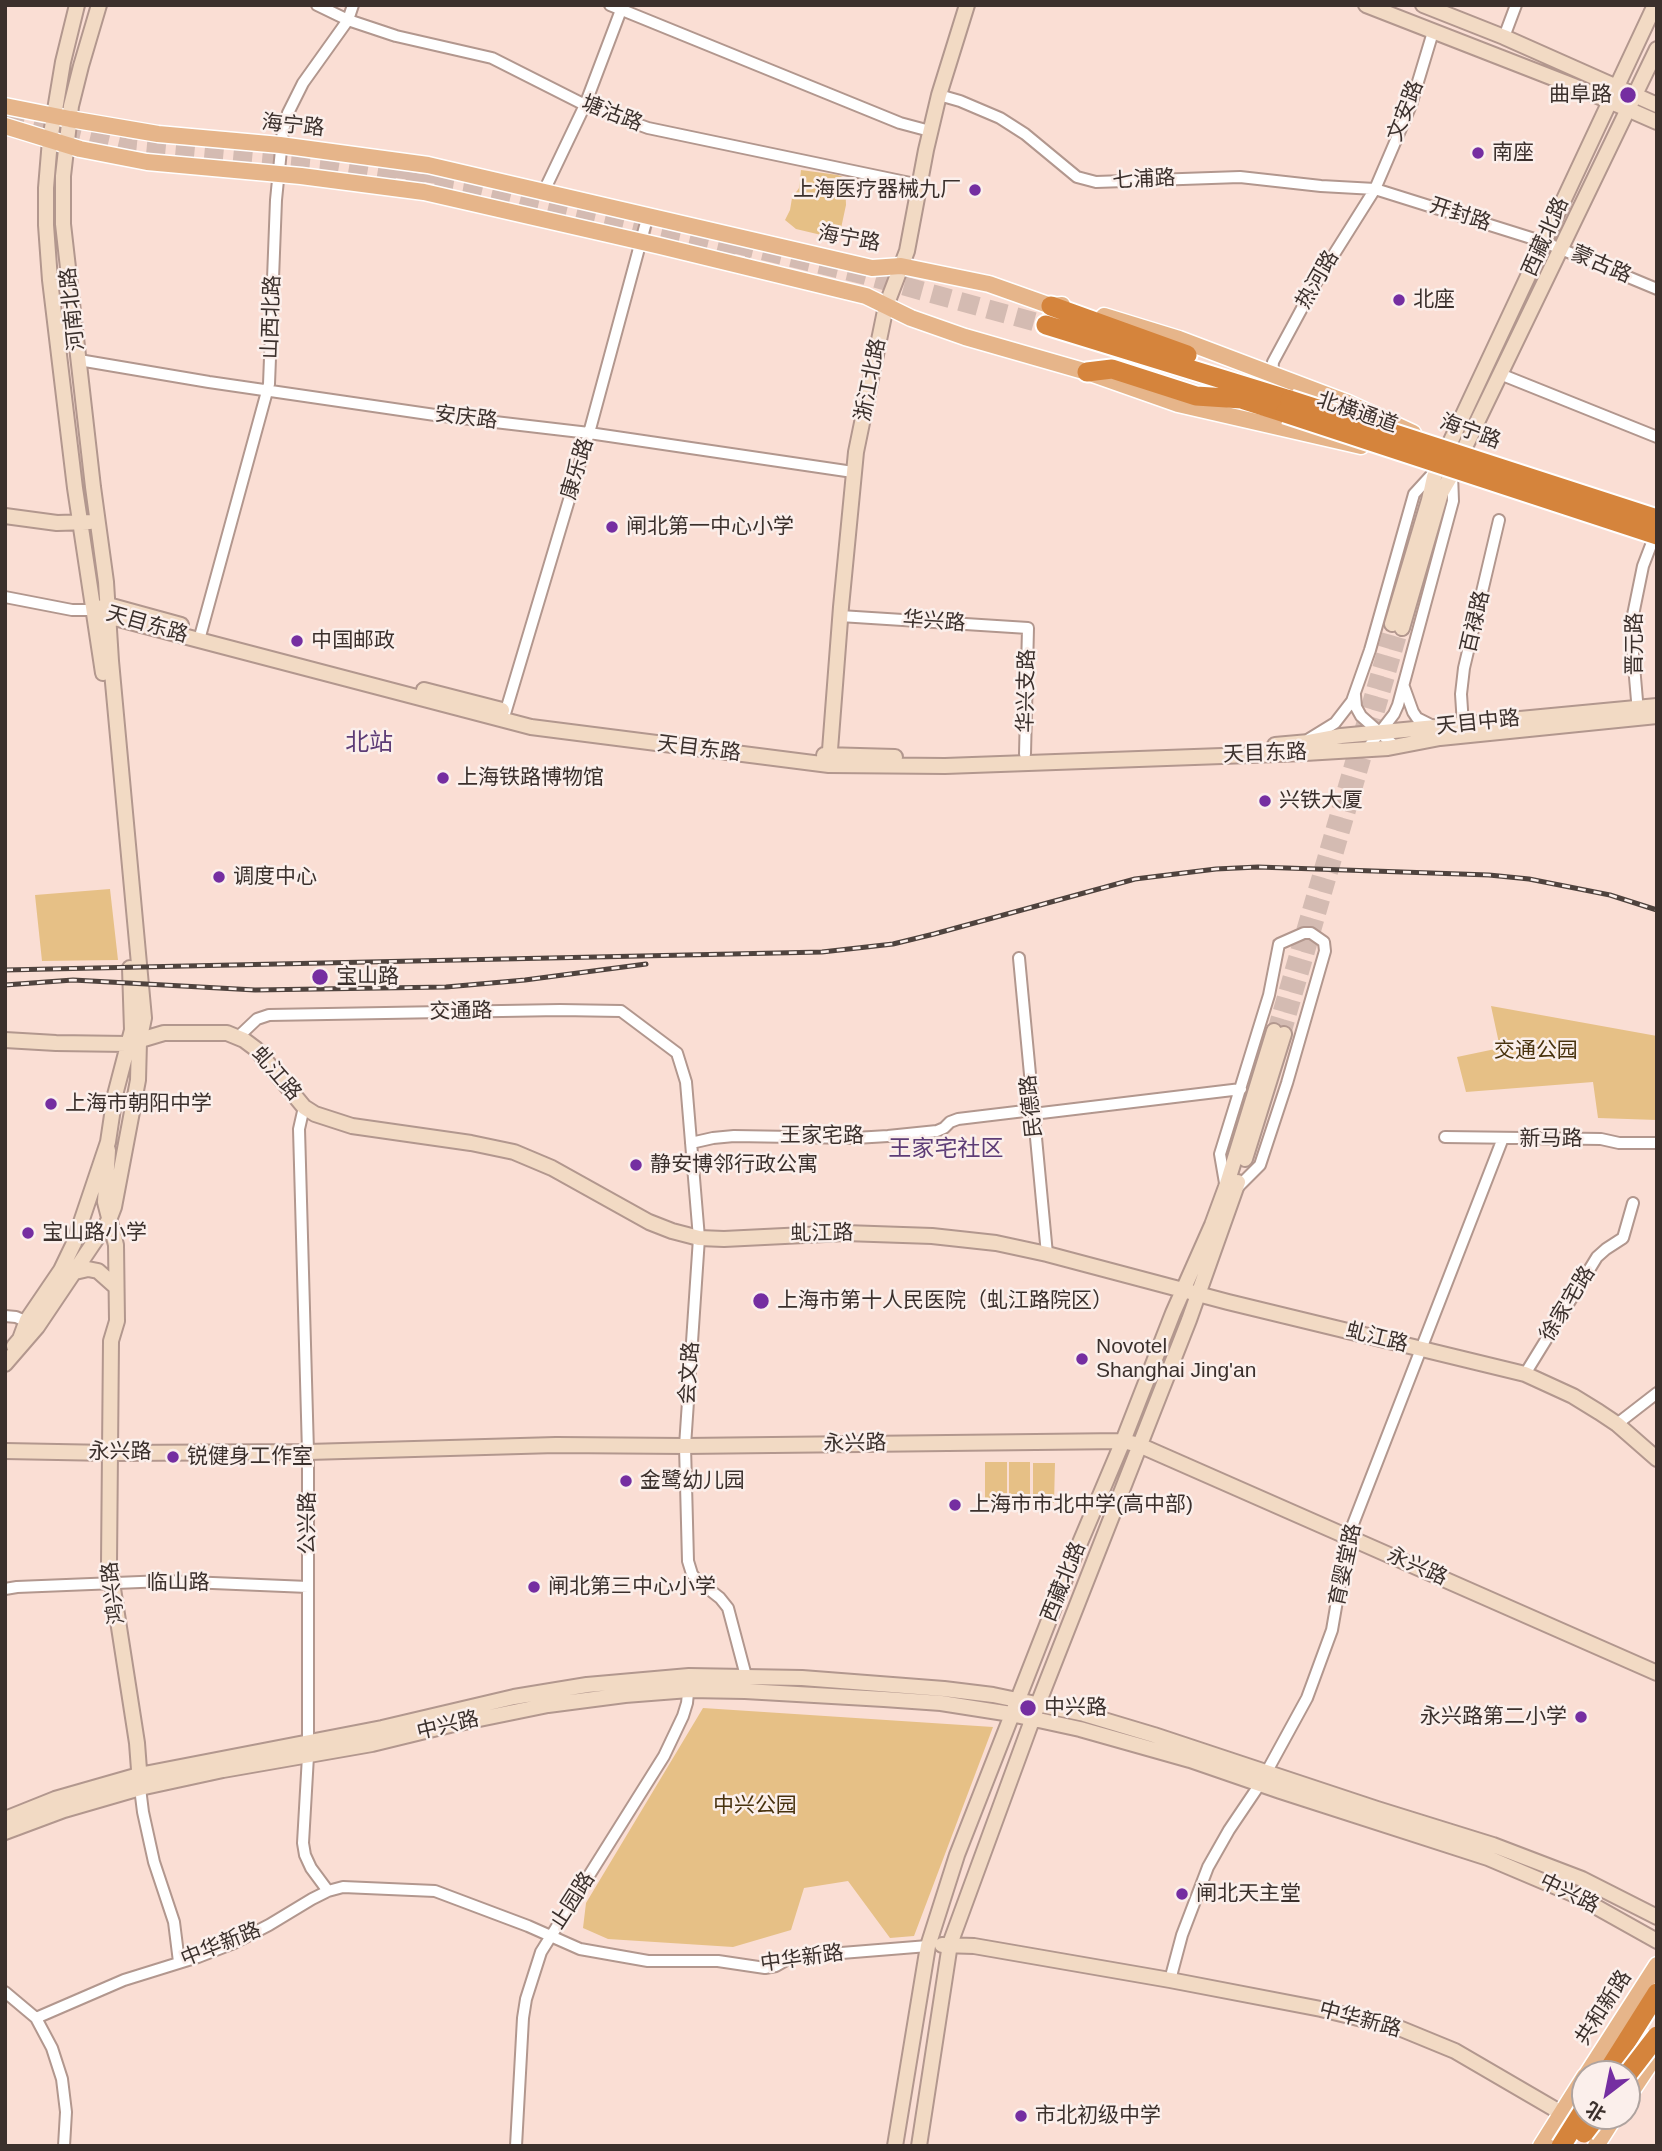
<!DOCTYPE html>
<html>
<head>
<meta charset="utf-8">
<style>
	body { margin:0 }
	#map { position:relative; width:1662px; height:2151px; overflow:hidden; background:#faded4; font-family:Helvetica,"Noto Sans SC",sans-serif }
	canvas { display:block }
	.frame { position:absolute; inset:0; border:7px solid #3b302c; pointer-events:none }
	.north { position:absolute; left:1571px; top:2060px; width:70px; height:70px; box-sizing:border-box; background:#fbefeb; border:2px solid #aea39f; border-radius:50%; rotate:212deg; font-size:19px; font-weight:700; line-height:28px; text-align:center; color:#3b302c }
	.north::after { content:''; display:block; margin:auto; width:24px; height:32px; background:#752ea1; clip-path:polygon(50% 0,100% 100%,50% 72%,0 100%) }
</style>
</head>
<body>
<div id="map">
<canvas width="1662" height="2151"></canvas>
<div class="frame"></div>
<div class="north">北</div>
</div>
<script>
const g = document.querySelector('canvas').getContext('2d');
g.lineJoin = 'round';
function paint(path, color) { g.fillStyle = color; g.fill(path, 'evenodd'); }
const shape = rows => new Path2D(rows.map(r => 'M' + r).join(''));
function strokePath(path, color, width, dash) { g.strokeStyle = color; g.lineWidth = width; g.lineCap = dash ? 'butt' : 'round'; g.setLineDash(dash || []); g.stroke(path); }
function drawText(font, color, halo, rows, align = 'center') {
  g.font = font + ' Helvetica,"Noto Sans SC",sans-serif'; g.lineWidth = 5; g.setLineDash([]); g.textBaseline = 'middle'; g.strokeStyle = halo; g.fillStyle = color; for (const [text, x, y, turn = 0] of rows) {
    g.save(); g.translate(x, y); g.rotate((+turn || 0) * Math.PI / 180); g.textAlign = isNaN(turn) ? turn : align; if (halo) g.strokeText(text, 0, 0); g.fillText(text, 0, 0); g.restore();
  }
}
paint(shape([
	[801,170,838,175,845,178,846,205,840,233,834,238,796,229,785,220,790,210,792,198,799,188],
	[110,889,118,960,42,961,35,895],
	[1491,1006,1657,1036,1657,1120,1598,1118,1593,1082,1466,1092,1457,1057,1500,1048],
	[985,1462,1007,1462,1007,1502,985,1502],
	[1009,1462,1030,1462,1030,1502,1009,1502],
	[1033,1463,1055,1463,1054,1503,1033,1502],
	[703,1708,993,1727,914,1936,890,1938,848,1881,804,1888,791,1930,733,1947,608,1939,583,1928,586,1903]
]), '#e6c086');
strokePath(shape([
	[1274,1031,1392,624],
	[1284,1034,1402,628]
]), '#d4bbb2', 14, [14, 7]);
strokePath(shape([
	[5,119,131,149,330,168,472,192,750,258],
	[394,168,454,177],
	[735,244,864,275,1046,325]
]), '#d4bbb2', 19, [19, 10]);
const street = shape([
	[317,5,348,20,396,36,492,58,585,105,648,128,920,185],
	[610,5,900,123,930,131],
	[1504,37,1516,5],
	[939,95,960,101,1000,118,1025,134,1077,177,1096,182,1240,177,1321,186,1375,189,1544,242,1657,289],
	[544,191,585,105,621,10],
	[79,360,209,382,435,415,589,433,853,472],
	[1500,374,1657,437],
	[1272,375,1273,362,1314,286,1375,189,1411,105,1433,32],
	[5,597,72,610,94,610],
	[840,616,1028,628,1025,754],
	[199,640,269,384,276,200,283,130,288,113,303,83,348,20,353,5],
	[1404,687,1413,712,1417,718,1435,727],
	[1355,695,1356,707,1361,716,1396,747],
	[1638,712,1633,654,1633,615,1643,566,1656,532],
	[504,717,589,433,648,215],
	[1463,725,1461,694,1464,668,1499,520],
	[1309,739,1335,723,1352,701,1370,650,1414,494,1435,471],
	[1367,749,1394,714,1398,705,1453,501,1452,474],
	[1019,958,1047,1254],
	[238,1037,257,1019,269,1015,560,1010,621,1011,677,1053,686,1082,699,1238,685,1446,688,1561,692,1574,696,1579,720,1598,728,1608,746,1676],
	[304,1107,299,1129,308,1452,308,1756,303,1843,305,1855,311,1868,328,1891],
	[1033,1114,1241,1089],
	[1445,1137,1601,1139,1619,1143,1657,1143],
	[691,1143,713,1138,734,1136,855,1138,888,1136,937,1131,944,1128,950,1122,958,1119,1033,1110],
	[1225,1183,1220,1154,1269,995,1279,944,1304,933,1311,933,1324,942,1325,951,1287,1083,1260,1165,1235,1190],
	[5,1316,16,1317,32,1324],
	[1525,1374,1597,1257,1606,1249,1623,1238,1633,1203],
	[1617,1424,1657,1393],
	[5,1589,17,1587,165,1581,308,1587],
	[140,1788,143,1812,154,1862,174,1922,179,1962],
	[1170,1980,1182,1935,1208,1867,1229,1830,1260,1784,1307,1698,1332,1630,1348,1537,1503,1138],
	[5,1992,36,2018,52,2048,62,2079,66,2112,64,2146],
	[36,2018,124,1980,198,1957,234,1943,269,1925,312,1899,328,1891,343,1887,435,1891,528,1926,580,1949,648,1961,718,1961,765,1968,776,1966,792,1957,928,1946],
	[516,2146,523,2018,526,1999,541,1952,664,1756,683,1716,687,1703,689,1683]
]);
const secondary = shape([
	[77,5,63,62,50,140,46,188,46,225,50,280,75,488,103,673],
	[1366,5,1584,90,1657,122],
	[1423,5,1504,37,1657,105],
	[5,516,57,523,90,522],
	[94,610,107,616,531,727,829,765,945,766,1305,753,1388,748,1440,738,1657,716],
	[94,610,108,605,181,625],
	[1392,624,1429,500,1434,477,1655,5],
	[1402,628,1441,493,1452,474,1657,49],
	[424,690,502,710],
	[1275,745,1309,742,1341,736,1657,706],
	[824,755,895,757],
	[829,763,841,607,856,452,886,306,907,251,926,150,939,95,967,5],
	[5,1040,56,1043,127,1044,164,1033,227,1033,244,1040,256,1049,304,1107,315,1114,352,1126,471,1143,514,1152,552,1168,649,1222,672,1231,699,1238,724,1239,845,1233,932,1236,996,1243,1047,1254,1228,1302,1525,1374,1573,1396,1599,1412,1617,1424,1657,1459],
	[108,1150,105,1202,116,1245,117,1321,111,1341,109,1563,137,1743,140,1783],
	[1245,1159,1284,1034],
	[75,1272,88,1269,98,1271,116,1287],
	[14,1346,20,1339,27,1320,61,1270,74,1243,108,1142,115,1095,132,1030,130,968],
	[5,1364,37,1327,109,1220,114,1207,138,1080,139,1042,144,1018,111,661,106,582,93,487,63,224,63,176,71,106,81,66,99,5],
	[5,1451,110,1453,308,1452,556,1445,685,1446,1123,1441,1139,1445,1657,1673],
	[5,1819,55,1799,139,1775,382,1728,514,1697,587,1685,689,1676,802,1678,944,1689,993,1695,1084,1714,1154,1735,1377,1809,1493,1845,1582,1879,1657,1917],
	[5,1832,64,1810,140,1788,223,1770,372,1744,450,1725,548,1705,625,1695,689,1690,745,1691,884,1699,941,1703,1011,1714,1080,1729,1190,1760,1280,1791,1488,1858,1573,1894,1657,1941],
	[942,1945,974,1946,1170,1980,1321,2009,1399,2028,1455,2051,1570,2118],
	[895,2146,928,1946,957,1855,1071,1564,1123,1441,1173,1313,1212,1225,1226,1187,1274,1031],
	[919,2146,950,1944,1038,1704,1189,1320,1238,1182]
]);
const primary = shape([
	[5,106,70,119,158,134,280,145,428,165,872,268,901,266,989,284,1051,306,1062,305],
	[5,126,80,149,147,162,301,176,424,192,660,246,866,296,911,318,965,337,1087,372,1178,404,1361,446],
	[1104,316,1179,339,1348,403,1413,433],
	[1587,2074,1657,1965],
	[1627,2098,1657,2053],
	[1541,2146,1585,2076],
	[1596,2146,1615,2116]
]);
const highway = shape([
	[1051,306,1187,355],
	[1046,325,1290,400],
	[1087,372,1112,369,1196,396,1242,399],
	[1241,399,1285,413],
	[1606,2074,1657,1993]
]);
strokePath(street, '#b2978e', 14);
strokePath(secondary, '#b2978e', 18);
strokePath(primary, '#fff', 19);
strokePath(highway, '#fff', 23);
strokePath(street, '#fff', 10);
strokePath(secondary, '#f2dac4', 14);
strokePath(primary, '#e6b58a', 16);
strokePath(highway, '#d5843c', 19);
const rail = shape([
	[5,970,822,952,893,944,934,934,1135,879,1216,869,1258,867,1489,875,1529,879,1610,895,1657,910],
	[5,985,73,980,255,990,446,987,525,980,646,964]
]);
strokePath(rail, '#4f433e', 5);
strokePath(rail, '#fbefeb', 2.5, [8]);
const highwayBridge = shape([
	[1290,400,1657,519],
	[1285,413,1657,535],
	[1627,2075,1657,2036],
	[1584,2133,1597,2116],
	[1561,2146,1585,2108]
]);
strokePath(highwayBridge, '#fff', 23, []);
strokePath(highwayBridge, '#d5843c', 19);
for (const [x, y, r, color] of [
	[1628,95,9,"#752ea1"],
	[1478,153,7,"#752ea1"],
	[975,190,7,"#752ea1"],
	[1399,300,7,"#752ea1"],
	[612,527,7,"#752ea1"],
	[297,641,7,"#752ea1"],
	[443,778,7,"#752ea1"],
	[1265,801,7,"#752ea1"],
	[219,877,7,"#752ea1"],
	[320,977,9,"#752ea1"],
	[51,1104,7,"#752ea1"],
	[636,1165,7,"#752ea1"],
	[28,1233,7,"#752ea1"],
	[761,1301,9,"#752ea1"],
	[1082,1359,7,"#752ea1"],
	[173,1457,7,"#752ea1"],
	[626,1481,7,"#752ea1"],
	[955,1505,7,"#752ea1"],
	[534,1587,7,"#752ea1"],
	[1028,1708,9,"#752ea1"],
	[1581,1717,7,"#752ea1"],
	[1182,1894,7,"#752ea1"],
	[1021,2116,7,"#752ea1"]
]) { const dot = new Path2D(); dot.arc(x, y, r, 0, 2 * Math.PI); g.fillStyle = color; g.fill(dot); strokePath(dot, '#fbefeb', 2.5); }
drawText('21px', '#3b302c', '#fbefeb', [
	["曲阜路",1612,95,"right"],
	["南座",1492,153],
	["上海医疗器械九厂",961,190,"right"],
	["北座",1413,300],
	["闸北第一中心小学",626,527],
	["中国邮政",311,641],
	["上海铁路博物馆",457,778],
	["兴铁大厦",1279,801],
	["调度中心",233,877],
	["宝山路",336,977],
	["上海市朝阳中学",65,1104],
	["静安博邻行政公寓",650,1165],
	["宝山路小学",42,1233],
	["上海市第十人民医院（虬江路院区）",777,1301],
	["Novotel",1096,1347],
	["Shanghai Jing'an",1096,1371],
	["锐健身工作室",187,1457],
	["金鹭幼儿园",640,1481],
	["上海市市北中学(高中部)",969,1505],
	["闸北第三中心小学",548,1587],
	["中兴路",1044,1708],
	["永兴路第二小学",1567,1717,"right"],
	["闸北天主堂",1196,1894],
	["市北初级中学",1035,2116]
], 'left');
drawText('21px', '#3b302c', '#fbefeb', [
	["文安路",1406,111,-69],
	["塘沽路",612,114,21],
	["海宁路",293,126,6],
	["七浦路",1144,180,-3],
	["开封路",1460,215,18],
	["西藏北路",1546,237,-66],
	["海宁路",849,239,10],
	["蒙古路",1601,265,23],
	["热河路",1318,280,-60],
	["河南北路",73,309,-96],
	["山西北路",272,317,-88],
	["浙江北路",871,380,-79],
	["北横通道",1357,413,19],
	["安庆路",466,418,7],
	["海宁路",1470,432,20],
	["康乐路",578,469,-73],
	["华兴路",934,622,4],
	["百禄路",1476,622,-77],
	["天目东路",147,625,16],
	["晋元路",1635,644,-90],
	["华兴支路",1027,691,-89],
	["天目中路",1478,723,-6],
	["天目东路",699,749,7],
	["天目东路",1265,754,-2],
	["交通路",461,1012,-1],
	["虬江路",276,1074,49],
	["民德路",1032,1106,-96],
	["王家宅路",822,1136],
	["新马路",1551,1139],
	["虬江路",822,1234,-1],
	["徐家宅路",1568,1304,-58],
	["虬江路",1377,1338,14],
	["会文路",690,1373,-86],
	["永兴路",855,1444,-1],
	["永兴路",120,1452],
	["公兴路",308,1523,-90],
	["育婴堂路",1346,1565,-78],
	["永兴路",1417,1567,24],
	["西藏北路",1064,1582,-68],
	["临山路",178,1583],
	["鸿兴路",114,1593,-97],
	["中兴路",448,1726,-13],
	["中兴路",1569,1894,26],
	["止园路",573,1901,-57],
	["中华新路",221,1945,-22],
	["中华新路",802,1959,-8],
	["共和新路",1604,2008,-57],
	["中华新路",1360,2020,15]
]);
drawText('21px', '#48320e', '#fbefeb', [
	["交通公园",1536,1051],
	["中兴公园",755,1806]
]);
drawText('23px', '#5d3c76', '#fbefeb', [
	["王家宅社区",946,1150]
]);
drawText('24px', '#5d3c76', '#fbefeb', [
	["北站",369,743]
]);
</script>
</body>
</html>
